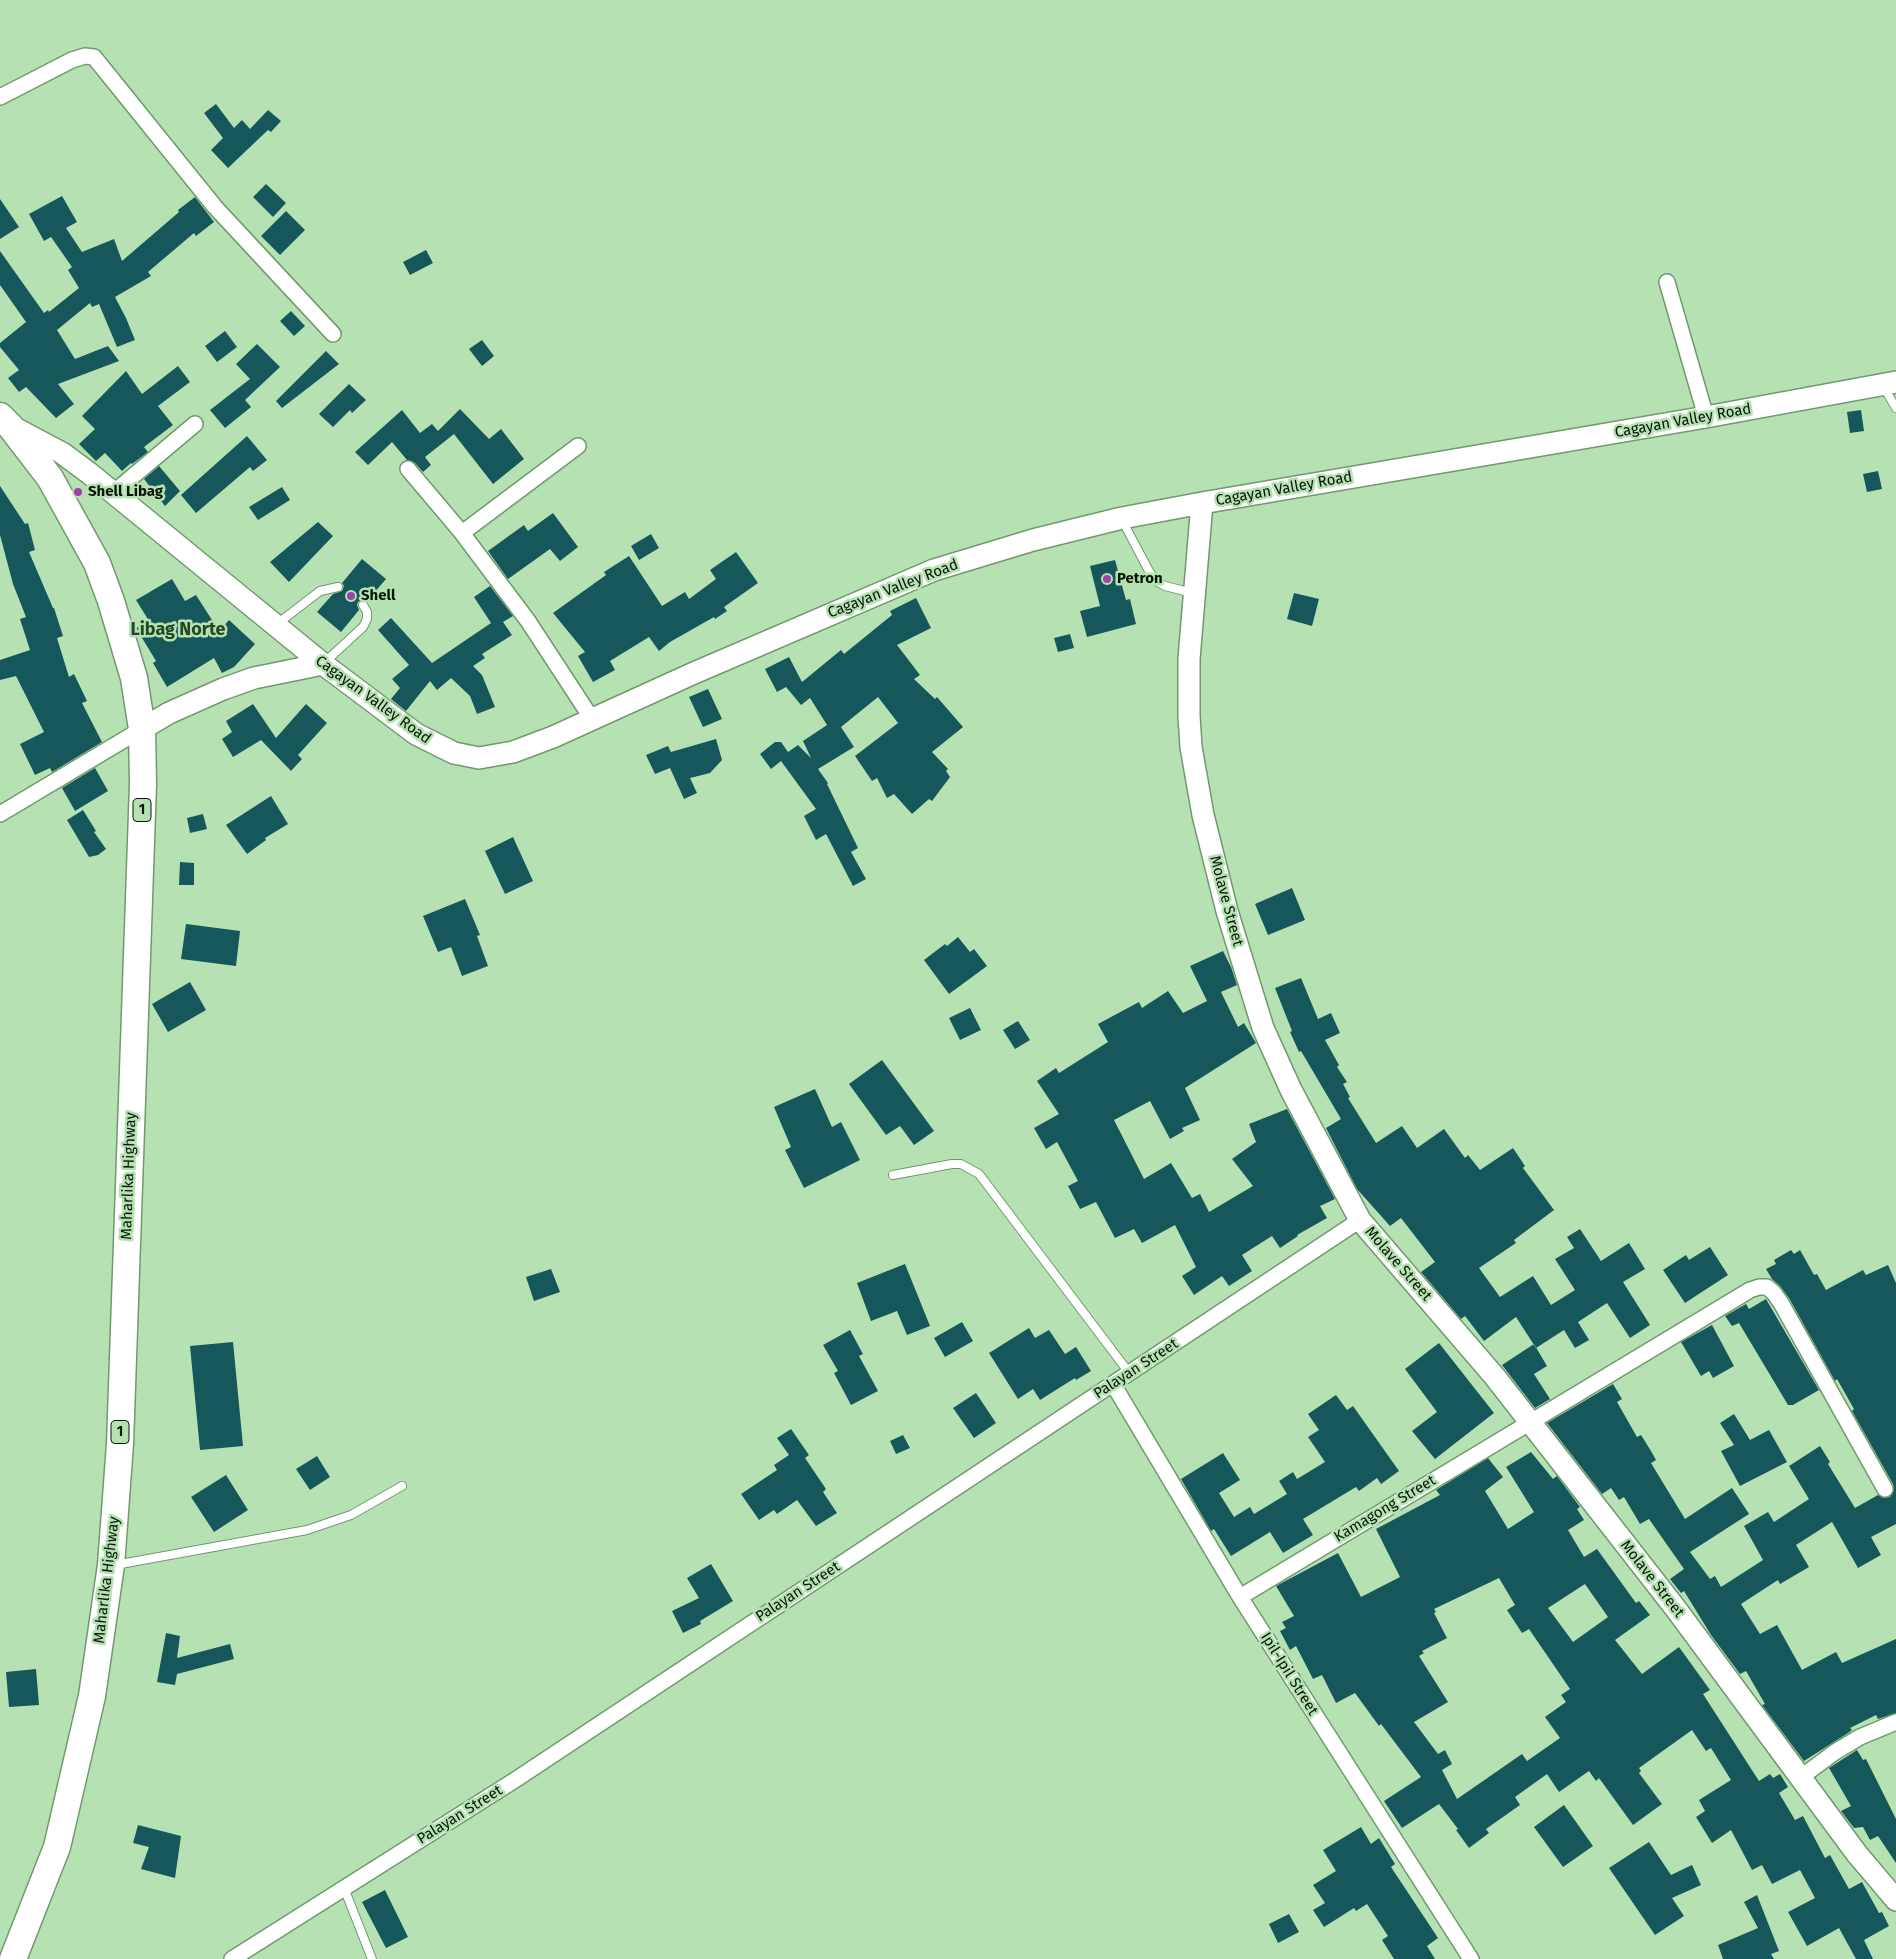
<!DOCTYPE html>
<html>
<head>
<meta charset="utf-8">
<style>
	body { margin:0 }
	canvas { display:block; background:#b6e2b3 }
</style>
</head>
<body>
<canvas width="1896" height="1959"></canvas>
<script>
const g = document.querySelector('canvas').getContext('2d');
g.lineJoin = 'round';
function paint(path, color) { g.fillStyle = color; g.fill(path, 'evenodd'); }
const shape = rows => new Path2D(rows.map(r => 'M' + r).join(''));
function strokePath(path, color, width, dash) { g.strokeStyle = color; g.lineWidth = width; g.lineCap = dash ? 'butt' : 'round'; g.setLineDash(dash || []); g.stroke(path); }
function drawText(font, color, halo, rows, align = 'center') {
  g.font = font + ' "Fira Sans",sans-serif'; g.lineWidth = 5; g.setLineDash([]); g.textBaseline = 'middle'; g.strokeStyle = halo; g.fillStyle = color; for (const [text, x, y, turn = 0] of rows) {
    g.save(); g.translate(x, y); g.rotate((+turn || 0) * Math.PI / 180); g.textAlign = isNaN(turn) ? turn : align; if (halo) g.strokeText(text, 0, 0); g.fillText(text, 0, 0); g.restore();
  }
}
paint(shape([
	[216,104,234,128,242,120,250,129,268,110,281,121,271,132,268,130,228,168,211,150,223,138,204,113],
	[266,184,286,203,273,217,253,197],
	[62,196,77,222,66,228,82,252,114,239,122,261,179,212,178,210,195,197,214,222,196,236,194,233,148,272,151,276,115,297,126,318,135,340,117,347,99,304,92,307,90,303,57,330,75,359,108,346,119,361,58,384,74,404,56,418,26,387,19,392,8,378,19,370,0,347,0,343,26,322,0,285,0,251,44,313,48,310,49,312,79,288,68,270,72,267,51,237,44,241,29,214],
	[0,199,19,227,0,239],
	[286,211,305,230,280,255,261,236],
	[426,250,433,263,410,275,403,262],
	[291,311,305,326,294,336,280,321],
	[225,331,237,347,217,362,205,346],
	[482,340,494,356,482,366,469,349],
	[257,344,280,367,245,400,251,407,225,428,210,410,250,379,236,364],
	[326,351,339,364,282,408,276,401],
	[178,366,190,382,158,406,173,425,144,447,148,452,132,464,131,463,122,471,105,453,96,461,79,444,95,429,82,416,126,371,142,394],
	[349,384,366,400,352,413,350,410,333,427,319,414],
	[460,409,489,439,501,429,524,459,493,484,454,434,425,457,431,465,423,472,415,463,407,460,392,442,368,465,355,452,402,410,420,433,432,424,438,431],
	[1861,410,1864,431,1850,433,1847,412],
	[247,436,267,460,253,471,250,467,196,513,181,495],
	[159,466,180,491,165,506,144,479],
	[1878,471,1882,489,1867,492,1863,474],
	[0,486,25,524,28,523,35,550,29,552,53,608,54,608,63,636,57,638,69,677,74,674,87,701,82,703,102,742,52,772,50,768,35,775,20,744,44,732,16,676,0,680,0,660,30,650,20,619,26,617,13,584,0,535],
	[282,487,290,500,258,520,249,507],
	[553,513,578,547,560,561,550,549,508,579,488,551,524,525,528,531],
	[318,522,333,536,289,582,270,562],
	[651,534,659,548,639,560,631,546],
	[736,552,758,583,724,607,727,611,715,619,714,617,670,642,659,651,649,637,610,661,615,670,593,682,578,656,585,652,553,613,606,575,604,572,629,556,662,606,685,592,689,599,716,579,710,570],
	[362,559,386,579,367,601,363,599,358,602,357,605,359,610,341,632,317,612,333,594,342,591,344,586,342,583],
	[1115,560,1126,600,1130,599,1136,624,1087,637,1080,611,1100,606,1090,566],
	[172,579,185,601,196,595,219,631,229,620,255,644,234,667,222,673,214,658,167,687,153,663,156,661,136,628,149,621,136,600],
	[490,586,513,616,503,622,512,635,482,654,485,658,473,666,482,675,495,707,477,714,470,696,451,678,437,690,430,681,406,711,391,699,400,688,392,679,409,665,378,630,391,618,432,663,491,623,474,597],
	[1294,593,1319,599,1312,626,1287,619],
	[916,598,931,628,897,645,920,675,914,679,935,699,937,697,963,727,932,752,948,769,946,771,950,777,932,801,929,799,912,814,894,794,887,798,877,778,872,781,855,756,898,723,878,697,841,727,854,747,818,769,828,783,827,784,858,848,851,852,866,879,853,886,826,834,816,840,804,816,816,809,781,761,771,769,760,754,775,742,781,742,788,752,798,745,811,758,803,741,827,725,810,698,801,705,786,687,777,692,765,669,789,657,802,682,841,650,844,654,892,615,890,611],
	[1070,634,1074,648,1058,652,1054,638],
	[708,689,722,719,703,727,689,697],
	[253,704,276,738,306,704,327,723,298,755,302,759,291,771,261,740,233,757,222,739,232,732,226,721],
	[716,739,722,760,710,773,690,778,697,793,684,799,670,768,655,774,646,755,668,746,671,752],
	[95,768,108,791,75,811,62,788],
	[271,796,288,824,265,838,266,840,247,854,226,825],
	[83,810,96,831,94,832,106,849,98,855,89,857,67,820],
	[203,814,207,829,190,833,187,818],
	[513,837,533,881,505,894,485,851],
	[180,862,194,863,194,885,179,885],
	[1292,888,1305,920,1268,935,1255,904],
	[465,899,480,935,477,936,488,966,462,976,451,947,438,952,423,916],
	[186,924,240,931,236,966,181,959],
	[958,937,970,952,974,949,987,966,949,994,924,960,945,944,947,946],
	[1223,951,1231,967,1237,985,1221,992,1238,1027,1244,1023,1256,1043,1185,1088,1200,1120,1182,1128,1184,1131,1170,1139,1150,1101,1114,1120,1144,1179,1171,1163,1192,1198,1200,1194,1209,1212,1253,1186,1232,1159,1256,1142,1249,1124,1287,1109,1335,1199,1320,1206,1327,1218,1297,1235,1298,1236,1280,1248,1272,1236,1242,1255,1252,1271,1229,1286,1222,1276,1194,1295,1182,1276,1196,1267,1175,1225,1142,1243,1134,1229,1115,1238,1096,1202,1080,1209,1068,1186,1078,1181,1057,1142,1046,1149,1034,1128,1059,1114,1037,1081,1056,1068,1059,1073,1108,1042,1098,1024,1139,1002,1142,1008,1168,991,1183,1013,1207,1001,1190,966],
	[1301,978,1318,1019,1331,1013,1340,1033,1325,1040,1339,1065,1337,1067,1347,1082,1343,1084,1350,1097,1348,1098,1376,1143,1402,1126,1417,1148,1444,1129,1465,1158,1468,1155,1480,1170,1513,1148,1525,1166,1523,1168,1554,1210,1514,1240,1516,1243,1479,1268,1500,1297,1533,1276,1551,1305,1575,1290,1555,1259,1574,1248,1567,1237,1580,1229,1601,1261,1629,1243,1645,1269,1623,1282,1650,1325,1630,1338,1607,1303,1578,1322,1589,1340,1575,1348,1564,1330,1536,1348,1516,1317,1484,1341,1465,1316,1461,1319,1421,1272,1435,1262,1401,1218,1390,1226,1357,1189,1326,1128,1341,1119,1301,1051,1299,1052,1290,1032,1292,1031,1275,988],
	[190,982,206,1010,168,1032,152,1004],
	[970,1008,981,1030,960,1040,949,1018],
	[1018,1021,1030,1040,1015,1049,1003,1030],
	[882,1060,934,1131,914,1145,900,1126,886,1135,849,1084],
	[815,1089,832,1127,841,1122,860,1160,804,1188,785,1150,791,1147,774,1107],
	[1710,1247,1728,1275,1685,1303,1663,1270,1686,1255,1689,1260],
	[1791,1250,1794,1254,1800,1250,1814,1275,1817,1274,1826,1290,1863,1270,1866,1275,1888,1265,1896,1283,1896,1524,1871,1537,1881,1555,1858,1568,1832,1522,1796,1545,1809,1567,1780,1584,1778,1580,1741,1604,1760,1634,1777,1625,1802,1670,1836,1652,1842,1663,1896,1639,1896,1713,1878,1719,1876,1715,1850,1728,1852,1730,1848,1733,1804,1761,1762,1705,1765,1704,1746,1671,1740,1674,1711,1635,1684,1591,1681,1593,1670,1579,1684,1569,1649,1519,1640,1524,1624,1497,1619,1500,1611,1488,1602,1494,1547,1423,1613,1384,1622,1399,1617,1402,1637,1437,1641,1435,1651,1451,1656,1460,1651,1463,1685,1519,1732,1488,1749,1514,1690,1552,1710,1579,1715,1576,1721,1587,1763,1560,1744,1526,1768,1512,1774,1522,1809,1499,1789,1466,1820,1446,1830,1462,1828,1464,1855,1508,1878,1495,1884,1498,1890,1497,1894,1490,1893,1484,1852,1411,1854,1409,1837,1379,1835,1381,1789,1298,1780,1286,1772,1279,1766,1269,1776,1264,1774,1260],
	[905,1264,930,1326,907,1335,897,1311,871,1321,857,1283],
	[551,1269,560,1292,534,1301,526,1277],
	[1766,1299,1819,1390,1793,1405,1788,1405,1739,1323,1732,1326,1725,1316,1746,1304,1749,1309],
	[962,1322,973,1341,945,1357,934,1338],
	[1712,1325,1734,1366,1713,1378,1709,1371,1701,1376,1681,1342],
	[1029,1328,1035,1338,1049,1330,1065,1354,1076,1347,1091,1371,1076,1380,1075,1378,1040,1400,1033,1389,1018,1399,989,1353],
	[850,1330,863,1354,859,1356,878,1391,851,1405,834,1373,838,1371,823,1345],
	[233,1342,243,1446,200,1450,190,1346],
	[1439,1343,1494,1413,1435,1459,1412,1431,1437,1412,1405,1369],
	[1534,1344,1547,1366,1534,1374,1550,1399,1535,1408,1502,1365],
	[976,1393,996,1423,974,1438,953,1408],
	[1336,1395,1347,1410,1353,1406,1399,1471,1381,1484,1377,1478,1359,1491,1356,1487,1303,1519,1313,1535,1283,1553,1270,1532,1231,1556,1214,1529,1211,1531,1181,1479,1223,1453,1240,1480,1219,1493,1234,1517,1250,1507,1254,1514,1287,1494,1279,1481,1293,1472,1297,1479,1325,1462,1308,1437,1319,1430,1308,1414],
	[1734,1414,1750,1440,1769,1430,1787,1462,1740,1486,1721,1451,1734,1445,1720,1423],
	[791,1429,809,1455,805,1458,826,1489,823,1492,837,1513,816,1526,797,1500,777,1514,774,1510,759,1520,741,1494,777,1470,774,1465,789,1455,777,1438],
	[903,1435,910,1448,896,1454,890,1441],
	[1531,1452,1553,1479,1557,1476,1580,1507,1577,1509,1584,1520,1568,1530,1584,1557,1597,1549,1636,1603,1639,1601,1650,1615,1615,1640,1642,1674,1679,1647,1710,1690,1703,1694,1759,1781,1770,1774,1773,1778,1780,1774,1788,1787,1779,1793,1795,1820,1803,1816,1825,1858,1830,1855,1849,1889,1862,1882,1879,1913,1882,1912,1889,1926,1864,1940,1873,1959,1856,1959,1839,1928,1807,1946,1788,1912,1815,1898,1800,1870,1772,1884,1762,1865,1752,1870,1731,1830,1712,1843,1696,1817,1705,1811,1699,1800,1731,1780,1711,1748,1706,1751,1692,1730,1639,1768,1641,1771,1639,1773,1662,1804,1633,1825,1599,1778,1596,1781,1589,1771,1559,1792,1547,1774,1515,1797,1520,1805,1486,1829,1489,1833,1469,1848,1456,1830,1458,1829,1439,1804,1402,1828,1384,1801,1421,1777,1381,1724,1379,1726,1355,1693,1336,1703,1322,1675,1313,1679,1296,1646,1290,1650,1280,1631,1286,1628,1282,1622,1294,1616,1276,1586,1338,1553,1361,1597,1400,1577,1376,1529,1440,1495,1436,1490,1488,1458,1503,1477,1485,1491,1508,1529,1534,1512,1506,1467],
	[1499,1578,1515,1605,1507,1610,1522,1633,1529,1629,1570,1689,1561,1695,1566,1702,1545,1717,1560,1738,1527,1761,1522,1754,1457,1799,1442,1770,1452,1764,1445,1750,1438,1754,1414,1722,1448,1702,1419,1656,1424,1653,1422,1651,1447,1638,1434,1613,1436,1612,1434,1609],
	[1585,1584,1608,1617,1573,1642,1548,1608],
	[317,1456,330,1477,310,1490,296,1469],
	[226,1475,248,1510,214,1532,191,1497],
	[711,1564,733,1601,700,1621,701,1624,683,1633,672,1611,699,1598,687,1578],
	[166,1633,180,1636,177,1658,230,1644,234,1659,177,1674,175,1685,157,1682],
	[36,1669,39,1705,9,1707,6,1672],
	[1857,1750,1863,1760,1866,1759,1896,1819,1896,1863,1878,1836,1870,1840,1863,1827,1854,1828,1841,1811,1851,1806,1829,1768],
	[1564,1805,1593,1846,1563,1867,1534,1827],
	[138,1825,181,1836,175,1878,141,1869,149,1847,133,1843],
	[1361,1827,1371,1844,1379,1838,1395,1864,1391,1867,1438,1938,1427,1946,1435,1959,1394,1959,1382,1940,1388,1936,1367,1904,1356,1911,1354,1908,1324,1927,1313,1910,1325,1903,1313,1885,1336,1871,1323,1850],
	[1649,1842,1671,1875,1692,1865,1701,1885,1672,1898,1684,1916,1655,1935,1609,1868],
	[385,1890,408,1937,386,1948,362,1902],
	[1757,1895,1779,1951,1771,1954,1774,1959,1723,1959,1718,1945,1758,1928,1744,1902],
	[1289,1914,1299,1932,1278,1943,1269,1924]
]), '#16575c');
const lane = shape([
	[1883,386,1896,408],
	[1122,520,1149,571,1156,581,1165,586,1193,593],
	[277,624,320,591,338,587],
	[325,662,363,627,367,619,367,612,363,605],
	[893,1175,952,1164,961,1164,979,1174,1130,1374],
	[115,1565,307,1530,351,1515,402,1486],
	[344,1888,372,1959]
]);
const street = shape([
	[0,97,72,60,85,56,94,57,215,207,333,334],
	[1667,282,1706,417],
	[408,469,462,533,528,621,592,719],
	[113,493,195,424],
	[462,533,578,446],
	[0,814,142,729],
	[1113,1384,1240,1597,1471,1959],
	[1240,1597,1750,1290,1759,1287,1767,1287,1774,1293,1781,1303,1885,1489],
	[1800,1778,1835,1752,1860,1737,1896,1722],
	[232,1959,515,1780,1360,1220]
]);
const secondary = shape([
	[13,427,62,453,89,473,323,664,416,734,454,753,479,758,513,752,553,737,694,673,934,570,1033,540,1122,518,1202,503,1706,417,1896,382],
	[1202,503,1189,659,1189,716,1191,747,1203,815,1227,911,1263,1028,1291,1090,1360,1220,1495,1377,1676,1609,1857,1854,1896,1900],
	[142,729,169,713,223,689,254,678,323,664]
]);
const highway = shape([
	[0,416,10,426,50,478,97,563,111,601,134,678,142,729,143,784,120,1444,111,1565,92,1696,57,1847,13,1959]
]);
strokePath(lane, '#709a6e', 10);
strokePath(street, '#709a6e', 18);
strokePath(secondary, '#709a6e', 24);
strokePath(highway, '#709a6e', 29);
strokePath(lane, '#fff', 8);
strokePath(street, '#fff', 15);
strokePath(secondary, '#fff', 21);
strokePath(highway, '#fff', 26);
for (const [x, y, r, color] of [
	[78,492,5,"#9f41aa"],
	[1107,579,5,"#9f41aa"],
	[351,596,5,"#9f41aa"]
]) { const dot = new Path2D(); dot.arc(x, y, r, 0, 2 * Math.PI); g.fillStyle = color; g.fill(dot); strokePath(dot, '#b6e2b3', 2); }
for (const [x, y, w] of [
	[142,810,18],
	[120,1432,18]
]) { const box = new Path2D(); box.roundRect(x - w / 2, y - 11.5, w, 23, 4); g.fillStyle = '#b6e2b3'; g.fill(box); strokePath(box, '#071606', 1); }
drawText('bold 14px', '#071606', null, [
	["1",142,810],
	["1",120,1432]
]);
drawText('15px', '#071606', '#b6e2b3', [
	["Cagayan Valley Road",1683,421,-10],
	["Cagayan Valley Road",1284,489,-10],
	["Cagayan Valley Road",893,589,-21],
	["Cagayan Valley Road",373,700,36],
	["Molave Street",1226,901,75],
	["Maharlika Highway",129,1176,-88],
	["Molave Street",1398,1264,49],
	["Palayan Street",1136,1369,-33],
	["Kamagong Street",1385,1509,-31],
	["Molave Street",1652,1579,52],
	["Maharlika Highway",107,1580,-83],
	["Palayan Street",798,1592,-33],
	["Ipil-Ipil Street",1289,1674,58],
	["Palayan Street",460,1815,-32]
]);
drawText('bold 15px', '#071606', '#b6e2b3', [
	["Shell Libag",88,492],
	["Petron",1117,579],
	["Shell",361,596]
], 'left');
drawText('bold 18px', '#234922', '#b6e2b3', [
	["Libag Norte",178,630]
]);
</script>
</body>
</html>
